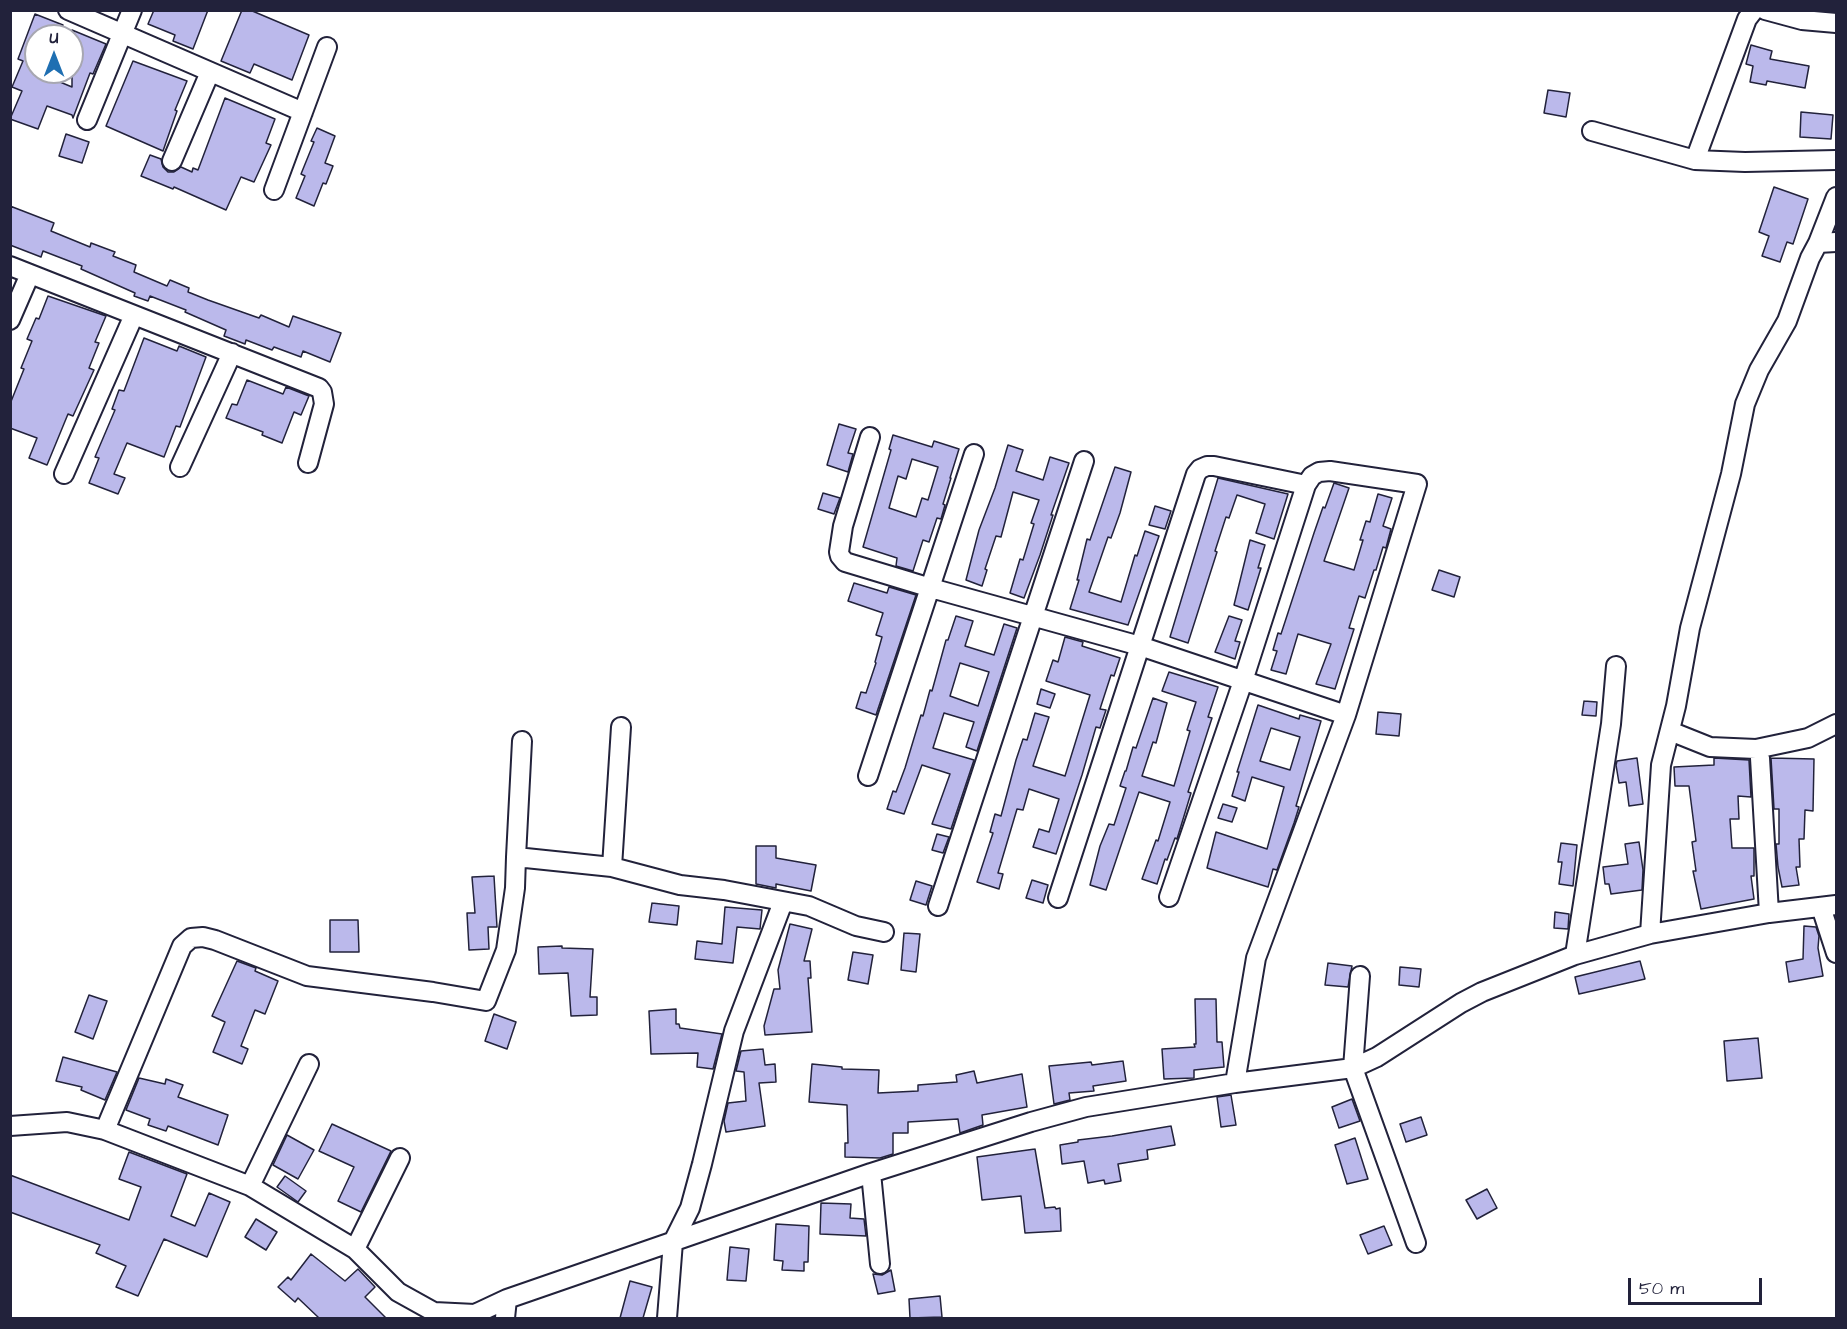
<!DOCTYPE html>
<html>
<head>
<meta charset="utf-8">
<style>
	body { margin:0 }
	#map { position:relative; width:1847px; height:1329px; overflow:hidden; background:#fff; font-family:"Architects Daughter",sans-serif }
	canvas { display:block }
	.frame { position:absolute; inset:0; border:12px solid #22223b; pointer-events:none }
	.north { position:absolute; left:24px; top:24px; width:60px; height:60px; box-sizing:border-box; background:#fff; border:2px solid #a7a7b1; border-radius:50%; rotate:0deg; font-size:16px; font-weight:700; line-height:24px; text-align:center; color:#22223b }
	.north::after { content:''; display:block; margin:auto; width:21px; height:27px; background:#1f6fb2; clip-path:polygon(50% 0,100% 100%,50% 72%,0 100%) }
	.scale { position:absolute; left:1628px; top:1278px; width:134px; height:27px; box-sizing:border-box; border:3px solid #22223b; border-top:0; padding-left:8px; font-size:18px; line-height:21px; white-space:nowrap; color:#22223b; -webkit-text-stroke:4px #fff; paint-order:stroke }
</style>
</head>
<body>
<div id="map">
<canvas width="1847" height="1329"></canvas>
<div class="frame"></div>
<div class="north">U</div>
<div class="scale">50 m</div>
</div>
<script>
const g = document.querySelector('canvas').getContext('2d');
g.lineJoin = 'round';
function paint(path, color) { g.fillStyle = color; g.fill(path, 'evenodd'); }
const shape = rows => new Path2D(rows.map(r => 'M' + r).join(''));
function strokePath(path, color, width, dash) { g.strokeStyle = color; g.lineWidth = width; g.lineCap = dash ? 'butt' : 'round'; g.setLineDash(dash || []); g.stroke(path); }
const building = shape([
	[154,10,208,10,193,49,173,41,175,35,148,24,154,10],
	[242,10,250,10,309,35,292,80,254,64,250,73,221,61,242,10],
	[35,14,63,25,58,36,36,36,36,72,72,87,72,30,106,44,93,74,90,73,73,118,72,115,47,106,38,129,10,119,22,91,12,87,23,61,18,59,35,14],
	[1751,45,1772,51,1770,59,1809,66,1805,88,1767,81,1766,85,1750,82,1753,66,1746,64,1751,45],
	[133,61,187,81,175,110,177,111,163,151,106,126,133,61],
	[1548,90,1570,93,1566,117,1544,113,1548,90],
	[225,98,275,119,266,143,271,145,254,182,241,177,226,210,174,187,173,189,141,176,150,155,161,159,163,167,168,172,174,172,181,167,192,172,193,168,198,170,225,98],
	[1801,112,1833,115,1831,139,1800,137,1801,112],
	[317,128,335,136,325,163,333,166,326,184,323,183,314,206,296,198,305,176,301,174,314,142,311,141,317,128],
	[66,134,89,142,82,163,59,156,66,134],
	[1774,187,1808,199,1793,244,1787,242,1780,262,1762,256,1769,236,1759,232,1774,187],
	[10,206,54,223,51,231,90,247,91,243,115,252,113,256,136,265,134,272,167,286,170,280,189,288,188,292,208,300,259,318,261,315,289,327,293,316,341,333,330,362,303,351,301,357,274,347,272,350,246,340,245,344,224,336,226,330,185,312,186,310,150,296,148,301,134,296,135,293,81,269,82,266,43,251,41,257,10,245,10,206],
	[48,296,106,316,95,342,99,343,89,368,94,370,73,416,68,414,47,465,29,458,37,438,10,428,10,404,24,369,21,368,32,341,27,339,36,318,39,319,48,296],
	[144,338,177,351,179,346,206,357,180,427,176,426,164,457,127,443,114,474,125,478,118,494,89,483,99,458,95,457,115,410,112,409,119,390,124,391,144,338],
	[247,380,283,394,286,387,309,396,301,415,294,412,282,443,262,435,263,432,226,418,232,404,237,405,247,380],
	[839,424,856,429,848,453,853,454,848,472,827,465,839,424],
	[893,435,932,447,934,441,959,449,950,478,951,478,943,504,945,505,941,519,937,518,929,542,923,540,913,571,896,566,897,558,863,547,891,450,889,449,893,435],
	[912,459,938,467,928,500,922,498,916,517,889,508,898,476,906,479,912,459],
	[1008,445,1023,450,1016,471,1043,480,1050,457,1069,463,1051,515,1053,515,1040,555,1024,598,1010,593,1020,559,1023,560,1034,524,1031,523,1039,500,1013,492,1001,537,996,536,985,569,987,570,982,586,966,580,979,530,995,488,1008,445],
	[1115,467,1131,472,1120,513,1111,538,1108,537,1089,592,1121,602,1135,555,1137,556,1145,531,1159,536,1128,625,1070,609,1079,580,1077,580,1087,539,1090,540,1115,467],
	[1218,478,1288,494,1274,539,1256,533,1265,504,1237,495,1229,518,1226,517,1215,551,1217,552,1188,643,1170,637,1218,478],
	[1334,483,1349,488,1324,561,1354,570,1363,540,1360,540,1366,521,1370,522,1378,494,1392,498,1383,526,1391,529,1386,548,1383,547,1376,570,1374,570,1365,598,1359,596,1349,628,1354,629,1335,689,1316,684,1331,644,1298,634,1286,674,1271,670,1277,651,1273,650,1278,633,1281,634,1314,533,1323,507,1325,508,1334,483],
	[823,493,840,498,834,514,818,509,823,493],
	[1155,506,1171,511,1165,529,1149,525,1155,506],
	[1250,540,1265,545,1258,568,1261,568,1248,610,1234,605,1250,540],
	[1439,570,1460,577,1454,597,1432,590,1439,570],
	[854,583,887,593,889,587,916,595,876,715,856,708,861,692,866,693,876,663,875,662,882,637,876,635,883,613,848,601,854,583],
	[956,616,973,621,965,646,994,655,1004,624,1017,628,977,751,966,747,974,722,944,713,933,748,974,760,951,829,932,824,950,774,922,765,904,814,887,809,893,791,896,792,905,768,921,715,923,716,930,690,932,691,946,640,948,640,956,616],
	[960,663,989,672,978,706,950,696,960,663],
	[1229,616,1242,620,1235,641,1240,642,1235,659,1215,652,1229,616],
	[1065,637,1083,642,1082,646,1120,658,1114,676,1111,675,1100,709,1106,710,1100,728,1096,727,1082,775,1056,854,1033,847,1039,829,1049,832,1059,799,1029,789,1023,810,1017,809,1006,846,998,873,1003,874,999,889,977,882,993,833,990,832,995,814,1001,816,1016,760,1023,739,1027,740,1035,713,1049,717,1033,766,1065,776,1090,695,1046,681,1053,660,1058,662,1065,637],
	[1169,672,1218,687,1208,717,1212,718,1188,792,1191,793,1177,839,1175,838,1167,860,1165,859,1157,884,1142,879,1156,840,1158,841,1170,802,1139,792,1106,890,1090,885,1100,846,1109,824,1114,825,1126,788,1120,786,1125,771,1126,771,1133,747,1136,748,1153,698,1167,703,1156,743,1153,742,1142,776,1174,786,1190,731,1187,730,1196,702,1162,691,1169,672],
	[1041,689,1055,694,1050,708,1037,704,1041,689],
	[1584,701,1597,702,1596,716,1582,715,1584,701],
	[1258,705,1299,719,1300,715,1321,721,1296,806,1299,807,1294,823,1277,870,1273,869,1268,887,1207,868,1216,832,1267,849,1284,787,1252,777,1245,801,1232,796,1239,772,1237,772,1258,705],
	[1271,728,1300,737,1290,770,1260,761,1271,728],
	[1378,712,1401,714,1399,736,1376,734,1378,712],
	[1637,758,1643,804,1629,806,1626,782,1619,783,1616,765,1617,761,1637,758],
	[1714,758,1749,760,1751,797,1738,796,1739,819,1730,819,1732,848,1754,848,1754,876,1751,876,1754,899,1701,909,1693,871,1696,871,1692,842,1696,841,1689,786,1675,786,1674,767,1714,765,1714,758],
	[1771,758,1814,759,1813,811,1805,810,1804,839,1799,839,1800,867,1796,867,1799,885,1782,887,1778,867,1776,844,1779,844,1779,809,1774,809,1771,758],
	[1223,804,1237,808,1232,822,1218,818,1223,804],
	[937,834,949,837,943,853,932,850,937,834],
	[1639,842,1643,870,1642,890,1611,894,1609,884,1605,884,1603,867,1628,864,1625,844,1639,842],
	[1561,843,1577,845,1573,886,1559,884,1562,862,1558,862,1561,843],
	[756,846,776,846,776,858,816,865,811,891,776,884,776,888,756,884,756,846],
	[494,876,497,927,488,927,489,949,469,950,467,913,475,913,472,877,494,876],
	[1032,880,1048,885,1043,903,1026,898,1032,880],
	[916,881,932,886,926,905,910,900,916,881],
	[652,903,679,906,677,925,649,922,652,903],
	[725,907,762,910,760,929,737,927,733,963,695,959,697,941,722,944,725,907],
	[1555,912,1569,914,1568,929,1554,928,1555,912],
	[330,920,358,920,359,952,330,952,330,920],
	[790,924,812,929,804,961,810,961,811,978,808,978,812,1032,765,1035,764,1026,774,989,780,989,778,970,790,924],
	[1804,926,1816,927,1819,936,1818,948,1823,976,1789,982,1786,962,1803,959,1804,926],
	[904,933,920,934,916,972,901,970,904,933],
	[562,946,562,948,593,949,590,997,597,997,597,1015,571,1016,568,973,539,974,538,947,562,946],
	[853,952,873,955,868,984,848,980,853,952],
	[237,961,256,968,255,971,278,981,265,1014,255,1010,241,1046,248,1049,242,1064,213,1052,225,1022,212,1016,237,961],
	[1640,961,1645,979,1579,994,1575,977,1640,961],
	[1328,963,1352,966,1348,987,1325,985,1328,963],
	[1400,967,1421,969,1419,987,1399,985,1400,967],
	[89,995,107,1001,93,1039,75,1032,89,995],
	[1195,999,1216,999,1217,1042,1222,1042,1224,1067,1194,1070,1194,1078,1164,1079,1162,1049,1195,1047,1194,1044,1196,1044,1195,999],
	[676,1009,676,1024,679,1024,680,1028,722,1034,713,1069,697,1067,698,1053,651,1054,649,1011,676,1009],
	[494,1014,516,1022,507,1049,485,1041,494,1014],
	[1758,1038,1762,1078,1727,1081,1724,1041,1758,1038],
	[763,1049,765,1065,775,1064,776,1082,759,1083,765,1126,726,1132,724,1121,728,1103,746,1101,744,1072,736,1071,741,1051,763,1049],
	[63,1057,117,1072,105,1100,81,1090,82,1087,56,1081,63,1057],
	[1123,1061,1126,1081,1093,1086,1094,1091,1069,1093,1070,1100,1054,1104,1049,1066,1091,1062,1092,1065,1123,1061],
	[812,1064,842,1067,842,1069,879,1070,878,1093,918,1091,918,1085,957,1082,956,1075,974,1071,977,1083,1022,1074,1027,1107,982,1115,983,1125,960,1133,958,1119,908,1122,908,1133,893,1133,893,1154,880,1158,845,1157,845,1143,848,1143,847,1105,809,1102,812,1064],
	[139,1078,165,1084,166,1079,183,1085,178,1097,228,1115,218,1145,168,1126,166,1131,148,1125,150,1119,126,1110,139,1078],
	[1231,1095,1236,1125,1221,1127,1217,1097,1231,1095],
	[1352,1099,1360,1121,1339,1128,1332,1107,1352,1099],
	[1421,1117,1427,1135,1406,1142,1400,1124,1421,1117],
	[332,1124,391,1151,361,1212,338,1201,354,1167,319,1151,332,1124],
	[1171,1126,1175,1145,1147,1150,1148,1159,1118,1164,1121,1181,1105,1184,1104,1180,1088,1183,1084,1161,1062,1164,1060,1145,1078,1142,1078,1140,1112,1136,1171,1126],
	[287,1135,314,1150,298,1179,273,1165,287,1135],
	[1355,1138,1368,1179,1347,1184,1335,1145,1355,1138],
	[1035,1149,1045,1208,1055,1207,1056,1209,1060,1208,1061,1231,1025,1233,1021,1196,982,1200,977,1157,1035,1149],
	[129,1152,187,1174,171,1216,195,1226,209,1193,230,1202,207,1257,164,1239,138,1296,116,1287,126,1266,96,1253,100,1245,10,1212,10,1175,129,1220,141,1187,119,1179,129,1152],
	[285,1176,306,1191,298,1202,277,1187,285,1176],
	[1487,1189,1497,1208,1477,1219,1466,1200,1487,1189],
	[821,1203,851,1204,850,1218,864,1219,866,1236,820,1234,821,1203],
	[256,1219,277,1232,266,1250,245,1237,256,1219],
	[776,1224,809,1226,808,1262,804,1262,804,1271,782,1270,783,1261,774,1260,776,1224],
	[1384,1226,1392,1245,1368,1254,1360,1235,1384,1226],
	[730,1247,749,1249,746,1281,727,1280,730,1247],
	[311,1254,345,1281,358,1269,375,1287,365,1297,386,1318,319,1318,298,1298,295,1302,278,1287,288,1277,291,1280,311,1254],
	[891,1270,895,1291,878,1294,873,1274,882,1275,891,1270],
	[630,1281,652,1287,643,1318,620,1318,630,1281],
	[940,1296,942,1317,910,1318,909,1299,940,1296]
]);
paint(building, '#bbb9eb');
strokePath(building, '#22223b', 1.5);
const minor = shape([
	[68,10,303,112],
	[1765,10,1802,20,1836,23],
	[87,120,132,10],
	[1592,131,1695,160,1745,162,1836,160],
	[1695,160,1747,19,1754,10],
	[172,161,210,72],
	[274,190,327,47],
	[1818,243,1836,242],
	[10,266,319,388,322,392,324,404,308,463],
	[10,320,30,274],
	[870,437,843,526,839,552,840,556,845,562,931,588,1140,646,1346,715],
	[180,467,232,353],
	[64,474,134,315],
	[1670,731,1710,747,1756,749,1808,738,1836,724],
	[1760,758,1769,913],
	[868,776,974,454],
	[516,857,522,741],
	[612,867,621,727],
	[1169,897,1243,681,1306,485,1312,476,1319,472,1330,471,1417,484,1346,715,1256,958,1235,1083],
	[1058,898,1196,474,1200,469,1207,466,1214,466,1306,485],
	[938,906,1084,461],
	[1821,907,1836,953],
	[1650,934,1661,765,1676,706,1690,628,1731,474,1745,404,1759,370,1787,321,1810,258,1818,243,1836,197],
	[1575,955,1611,724,1616,666],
	[1360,976,1353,1068,1416,1243],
	[10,1126,67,1122,105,1130,250,1186,355,1249,398,1292,434,1312,475,1314,507,1299,871,1173,1031,1122,1086,1107,1235,1083,1353,1068,1377,1057,1461,1003,1482,992,1575,955,1650,934,1769,913,1836,905],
	[105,1130,182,946,191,938,203,937,215,940,307,976,433,992,486,1001,506,950,515,888,516,857,612,867,680,885,724,890,809,906,856,926,884,932],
	[871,1173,880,1264],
	[250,1186,309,1064],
	[355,1249,400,1158],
	[505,1318,507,1299],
	[667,1318,673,1242,690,1208,702,1164,734,1031,783,902]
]);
strokePath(minor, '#22223b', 22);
strokePath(minor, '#fff', 18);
</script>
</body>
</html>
